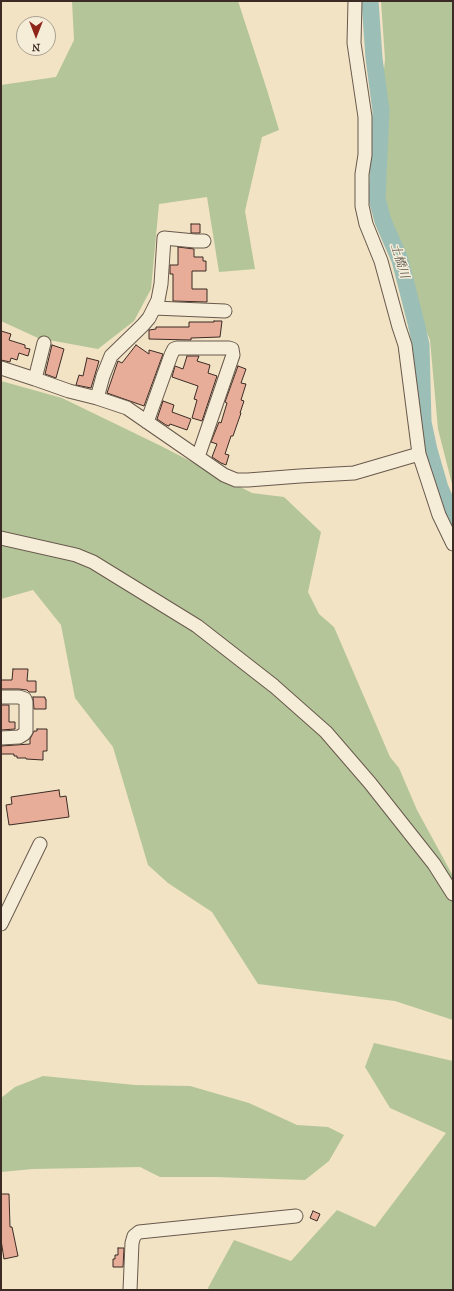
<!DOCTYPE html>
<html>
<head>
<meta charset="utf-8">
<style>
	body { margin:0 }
	#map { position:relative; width:454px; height:1291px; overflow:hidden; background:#f1e3c4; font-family:"IM FELL French Canon",serif }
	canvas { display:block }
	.frame { position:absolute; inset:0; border:2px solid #3b2b24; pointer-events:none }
	.north { position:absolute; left:16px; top:16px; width:40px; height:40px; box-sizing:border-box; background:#f6edd9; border:1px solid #ab9f91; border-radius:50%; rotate:180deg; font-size:11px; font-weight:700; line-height:16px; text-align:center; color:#3b2b24 }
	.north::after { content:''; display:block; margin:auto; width:14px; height:18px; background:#8f2418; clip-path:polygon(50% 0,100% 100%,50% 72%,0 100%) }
</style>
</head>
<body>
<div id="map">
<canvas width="454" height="1291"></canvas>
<div class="frame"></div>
<div class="north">N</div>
</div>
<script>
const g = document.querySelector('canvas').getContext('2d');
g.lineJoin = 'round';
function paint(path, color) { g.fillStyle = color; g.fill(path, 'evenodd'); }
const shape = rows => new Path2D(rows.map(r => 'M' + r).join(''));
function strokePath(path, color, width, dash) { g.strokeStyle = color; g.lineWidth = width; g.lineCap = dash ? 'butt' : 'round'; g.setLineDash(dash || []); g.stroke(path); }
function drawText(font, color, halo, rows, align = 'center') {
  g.font = font + ' "IM FELL French Canon","Noto Serif JP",serif'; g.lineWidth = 3; g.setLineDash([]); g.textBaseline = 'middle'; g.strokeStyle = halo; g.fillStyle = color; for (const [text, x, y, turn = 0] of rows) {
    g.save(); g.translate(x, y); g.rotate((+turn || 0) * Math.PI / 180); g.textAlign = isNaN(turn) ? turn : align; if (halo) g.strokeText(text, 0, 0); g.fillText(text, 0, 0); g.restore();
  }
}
paint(shape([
	[72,1,238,1,267,90,279,130,262,137,245,211,255,269,219,272,207,197,159,204,151,289,134,321,98,349,38,338,1,321,1,85,56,77,74,40],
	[381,1,453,1,453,484,452,484,438,429,430,340,386,234,374,178,385,59],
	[1,381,62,398,161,446,252,493,284,497,321,532,308,592,319,614,334,627,390,757,399,768,417,810,453,876,453,1020,395,1001,258,984,212,912,168,883,148,865,113,747,75,698,61,625,33,590,1,599],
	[374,1043,453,1061,453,1290,209,1290,208,1288,234,1240,291,1261,337,1210,375,1227,446,1133,390,1108,365,1067],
	[43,1076,135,1085,190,1086,249,1103,297,1125,328,1127,344,1135,329,1161,305,1180,216,1177,160,1177,140,1167,33,1169,1,1172,1,1098,15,1087]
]), '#b4c599');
strokePath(shape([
	[370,1,374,58,381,111,377,199,383,221,400,260,416,323,421,345,423,422,429,450,440,488,453,518]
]), '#9bbeb6', 17);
const building = shape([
	[191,224,200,224,200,233,191,233,191,224],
	[178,247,194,249,194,257,203,257,203,261,206,261,206,271,192,271,192,289,207,289,207,302,173,301,173,274,170,274,170,265,178,265,178,247],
	[214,321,222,321,220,337,191,338,191,340,149,339,149,330,156,329,156,327,189,327,189,322,214,322,214,321],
	[1,331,11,334,9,340,25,345,25,348,30,349,28,356,19,353,17,360,11,358,10,362,1,360,1,331],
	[52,345,64,349,56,378,45,374,52,345],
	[136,345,149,354,149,350,163,354,144,406,107,393,118,361,122,363,136,345],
	[187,356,199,356,197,361,210,365,208,373,217,376,202,421,192,418,197,400,194,399,198,386,172,377,175,366,183,369,187,356],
	[87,358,99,361,91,388,76,385,79,375,83,376,87,358],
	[238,366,246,369,241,383,246,384,241,400,244,401,240,413,241,413,233,436,231,436,225,454,229,455,226,465,221,463,212,457,217,444,211,442,219,422,221,423,227,403,225,402,238,366],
	[163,401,174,405,172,412,191,419,187,430,170,424,169,426,166,425,157,419,163,401],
	[13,669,28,669,27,681,36,681,36,692,29,692,27,690,19,689,1,689,1,680,12,680,13,669],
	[33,697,45,697,45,699,46,699,46,709,34,709,33,697],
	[1,705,9,705,9,722,15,722,15,729,1,730,1,705],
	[37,729,47,729,47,751,43,751,43,760,26,759,26,758,17,758,17,756,14,756,14,754,1,754,1,746,30,744,30,739,34,731,37,731,37,729],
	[59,790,60,797,66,796,69,817,9,825,6,805,12,804,11,797,59,790],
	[1,1194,9,1194,10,1227,12,1227,18,1256,4,1259,1,1240,1,1194],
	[313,1211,320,1214,317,1221,310,1218,313,1211],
	[118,1248,124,1248,123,1267,113,1267,113,1259,115,1259,115,1255,118,1255,118,1248]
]);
paint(building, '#e8ad99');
strokePath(building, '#3b2b24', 1);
const minor = shape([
	[355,1,354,43,365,117,365,155,362,174,362,206,366,224,381,261,399,327,405,345,419,454,439,515,453,544],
	[154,308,225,311],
	[1,368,35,379,69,391,97,398,127,408,224,475,236,480,248,480,300,476,354,473,419,454],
	[35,379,44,343],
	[97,398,103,376,111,356,143,325,149,318,158,300,161,284,164,238,195,241,204,241],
	[147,422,171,355,174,349,177,348,229,348,232,349,233,355,198,457],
	[1,538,76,555,93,562,197,626,274,686,326,732,370,783,434,864,453,894],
	[1,697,19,697,25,699,26,702,26,731,24,734,19,737,1,738],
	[1,924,40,844],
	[130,1290,132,1243,134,1236,139,1232,296,1216]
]);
strokePath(minor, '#68594c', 15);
strokePath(minor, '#f6edd9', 13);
drawText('italic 12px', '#535048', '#f6edd9', [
	["土橋川",399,261,73]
]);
</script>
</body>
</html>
